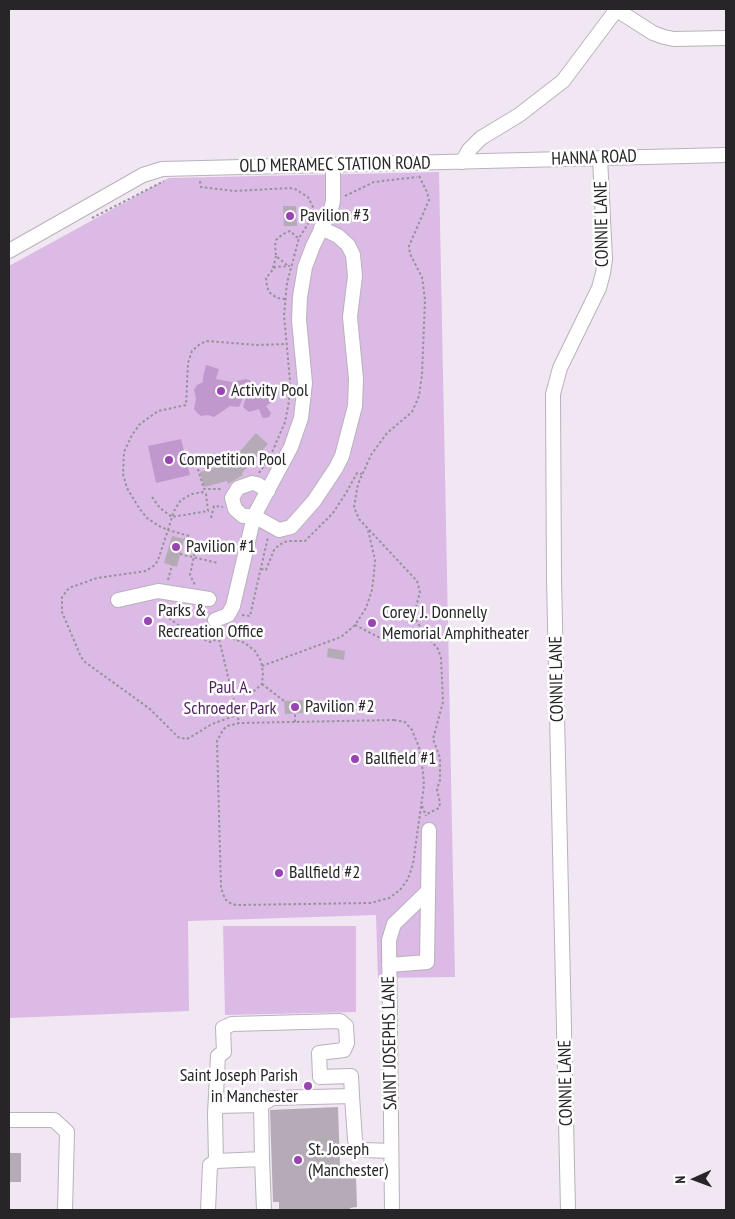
<!DOCTYPE html>
<html>
<head>
<meta charset="utf-8">
<style>
	body { margin:0 }
	#map { position:relative; width:735px; height:1219px; overflow:hidden; background:#f0e7f3; font-family:"PT Sans Narrow",sans-serif }
	canvas { display:block }
	.frame { position:absolute; inset:0; border:10px solid #282529; pointer-events:none }
	.north { position:absolute; left:670px; top:1154px; width:50px; height:50px; -webkit-text-stroke:4px #fff; paint-order:stroke; rotate:268deg; font-size:14px; font-weight:700; line-height:20px; text-align:center; color:#282529 }
	.north::after { content:''; display:block; margin:auto; width:18px; height:22px; background:#282529; clip-path:polygon(50% 0,100% 100%,50% 72%,0 100%) }
</style>
</head>
<body>
<div id="map">
<canvas width="735" height="1219"></canvas>
<div class="frame"></div>
<div class="north">N</div>
</div>
<script>
const g = document.querySelector('canvas').getContext('2d');
g.lineJoin = 'round';
function paint(path, color) { g.fillStyle = color; g.fill(path, 'evenodd'); }
const shape = rows => new Path2D(rows.map(r => 'M' + r).join(''));
function strokePath(path, color, width, dash) { g.strokeStyle = color; g.lineWidth = width; g.lineCap = dash ? 'butt' : 'round'; g.setLineDash(dash || []); g.stroke(path); }
function drawText(font, color, halo, rows, align = 'center') {
  g.font = font + ' "PT Sans Narrow",sans-serif'; g.lineWidth = 5; g.setLineDash([]); g.textBaseline = 'middle'; g.strokeStyle = halo; g.fillStyle = color; for (const [text, x, y, turn = 0] of rows) {
    g.save(); g.translate(x, y); g.rotate((+turn || 0) * Math.PI / 180); g.textAlign = isNaN(turn) ? turn : align; if (halo) g.strokeText(text, 0, 0); g.fillText(text, 0, 0); g.restore();
  }
}
paint(shape([
	[439,172,455,977,378,978,376,915,188,921,189,1011,9,1018,9,266,169,178],
	[223,926,356,926,356,1012,225,1015]
]), '#dbbae5');
paint(shape([
	[206,365,219,369,216,379,232,382,246,379,251,381,251,388,244,396,239,407,230,406,214,417,208,415,201,416,197,413,194,409,196,399,194,390,197,385,203,382,203,377],
	[256,384,260,387,270,386,277,391,275,400,266,406,271,413,269,417,264,418,262,417,259,409,249,412,243,407,245,400,253,392],
	[181,439,190,475,156,483,148,446]
]), '#c098cd');
paint(shape([
	[283,206,296,206,297,226,284,226],
	[256,433,268,444,242,473,243,475,228,484,227,481,204,487,200,472,218,467,215,461,230,452,234,458],
	[172,536,184,539,177,567,164,563],
	[328,648,345,651,344,660,327,657],
	[305,700,305,713,285,714,284,701],
	[338,1107,340,1167,361,1166,361,1177,356,1177,357,1207,350,1208,350,1210,279,1209,279,1202,273,1202,270,1110],
	[9,1153,21,1153,21,1182,9,1182]
]), '#b4abb7');
const minor = shape([
	[617,10,653,33,664,37,674,39,726,38],
	[462,162,469,150,481,138,519,115,563,81,617,9],
	[9,251,143,175,162,169,726,155],
	[268,491,257,484,252,483,238,488,232,498,235,509,243,516,254,516,279,530,291,527,314,501,336,468,342,456,355,406,356,379,350,317,355,276,353,255,348,245,338,236,321,228],
	[118,600,158,591,209,599],
	[215,620,228,615,233,606,254,516,291,447,301,418,305,383,299,320,300,297,305,267,313,246,331,209,333,201,333,165],
	[389,965,427,962,429,830],
	[216,1106,261,1105],
	[9,1120,54,1120,67,1132,65,1210],
	[262,1159,264,1210],
	[216,1161,215,1114,218,1056,224,1052,223,1028,232,1024,340,1021,346,1026,347,1043,344,1050,319,1053,320,1077,351,1076,352,1096],
	[208,1210,210,1165,216,1161,262,1159,261,1105,272,1098,352,1096,355,1140,358,1148,365,1150,391,1151],
	[392,1210,389,940,394,924,428,891],
	[568,1210,554,579,553,394,560,368,599,288,603,273,605,259,600,158]
]);
strokePath(minor, '#b9b1bc', 16);
strokePath(shape([
	[419,176,427,192,429,200,409,246,410,254,422,277,425,300,422,375,419,396,412,412,387,433,371,455,358,484,354,507,359,519,417,581,420,592,415,611,416,620,421,628,438,649,441,658,443,702,433,739,440,758,440,780,437,789,440,803,439,808,425,815],
	[200,181,201,187,234,191,290,188,295,189,308,197,316,213],
	[345,196,374,182,417,177],
	[92,218,164,181],
	[287,265,276,256,275,246,276,240,283,234,290,231,298,238],
	[273,268,276,256],
	[285,299,277,298,270,293,267,287,266,278,275,267,290,266],
	[198,469,204,489,223,489],
	[259,473,270,457,285,422,289,401,290,381,284,315,287,283,299,238,313,216],
	[152,497,160,508,172,517,208,511,206,494,202,492,192,494,181,500,177,506,174,511,172,517,168,530,159,526,147,518,139,508,127,488,123,474,124,452,132,435,140,424,158,411,186,405,188,363,192,351,200,344,207,341,257,345,286,344],
	[211,518,214,506,223,507],
	[189,536,168,530,158,560,155,565,146,571,97,578,69,588,62,597,62,612,81,657,85,662,150,709,178,737,186,739,189,738,212,724,237,715],
	[184,539,191,542,195,551,190,575,195,585],
	[180,554,218,563],
	[261,569,266,570,274,550,279,545,287,541,305,541,333,513,346,493,357,473,362,474],
	[168,580,172,565],
	[158,602,163,610,170,613,185,608],
	[170,613,169,618,189,633,197,636,202,635,208,628],
	[242,615,250,616,268,537],
	[355,625,384,640,394,634,416,636,424,633],
	[218,634,245,643,255,651,261,661,263,673,262,684,254,691,247,694,240,695,232,692],
	[202,635,205,640,210,642,215,640,218,634,214,631],
	[218,635,239,722],
	[262,666,341,637,355,625,366,608,372,590,374,573,375,560,368,530],
	[262,684,284,701],
	[394,720,405,722,412,730,419,747,423,772,424,785,413,864,408,879,400,890,389,898,371,903,236,905,230,903,225,899,221,888,217,741,223,730,227,726,239,723,394,720],
	[295,722,295,713],
	[422,806,426,816]
]), '#979199', 2, [2.5, 2.5]);
strokePath(minor, '#fff', 14);
for (const [x, y, r, color] of [
	[290,216,5,"#9844b1"],
	[221,391,5,"#9844b1"],
	[169,460,5,"#9844b1"],
	[176,547,5,"#9844b1"],
	[148,621,5,"#9844b1"],
	[372,623,5,"#9844b1"],
	[295,707,5,"#9844b1"],
	[355,759,5,"#9844b1"],
	[279,873,5,"#9844b1"],
	[308,1086,5,"#9844b1"],
	[298,1160,5,"#9844b1"]
]) { const dot = new Path2D(); dot.arc(x, y, r, 0, 2 * Math.PI); g.fillStyle = color; g.fill(dot); strokePath(dot, '#fff', 2); }
drawText('18px', '#282529', '#fff', [
	["HANNA ROAD",594,158,-2],
	["OLD MERAMEC STATION ROAD",335,165,-1],
	["CONNIE LANE",602,224,-91],
	["CONNIE LANE",557,679,-91],
	["SAINT JOSEPHS LANE",390,1043,-91],
	["CONNIE LANE",566,1083,-91]
]);
drawText('18px', '#282529', '#fff', [
	["Pavilion #3",300,216],
	["Activity Pool",231,391],
	["Competition Pool",179,460],
	["Pavilion #1",186,547],
	["Parks &",158,611],
	["Recreation Office",158,632],
	["Corey J. Donnelly",382,613],
	["Memorial Amphitheater",382,634],
	["Pavilion #2",305,707],
	["Ballfield #1",365,759],
	["Ballfield #2",289,873],
	["Saint Joseph Parish",298,1076,"right"],
	["in Manchester",298,1097,"right"],
	["St. Joseph",308,1150],
	["(Manchester)",308,1171]
], 'left');
drawText('18px', '#501f5e', '#fff', [
	["Paul A.",230,688],
	["Schroeder Park",230,709]
]);
</script>
</body>
</html>
